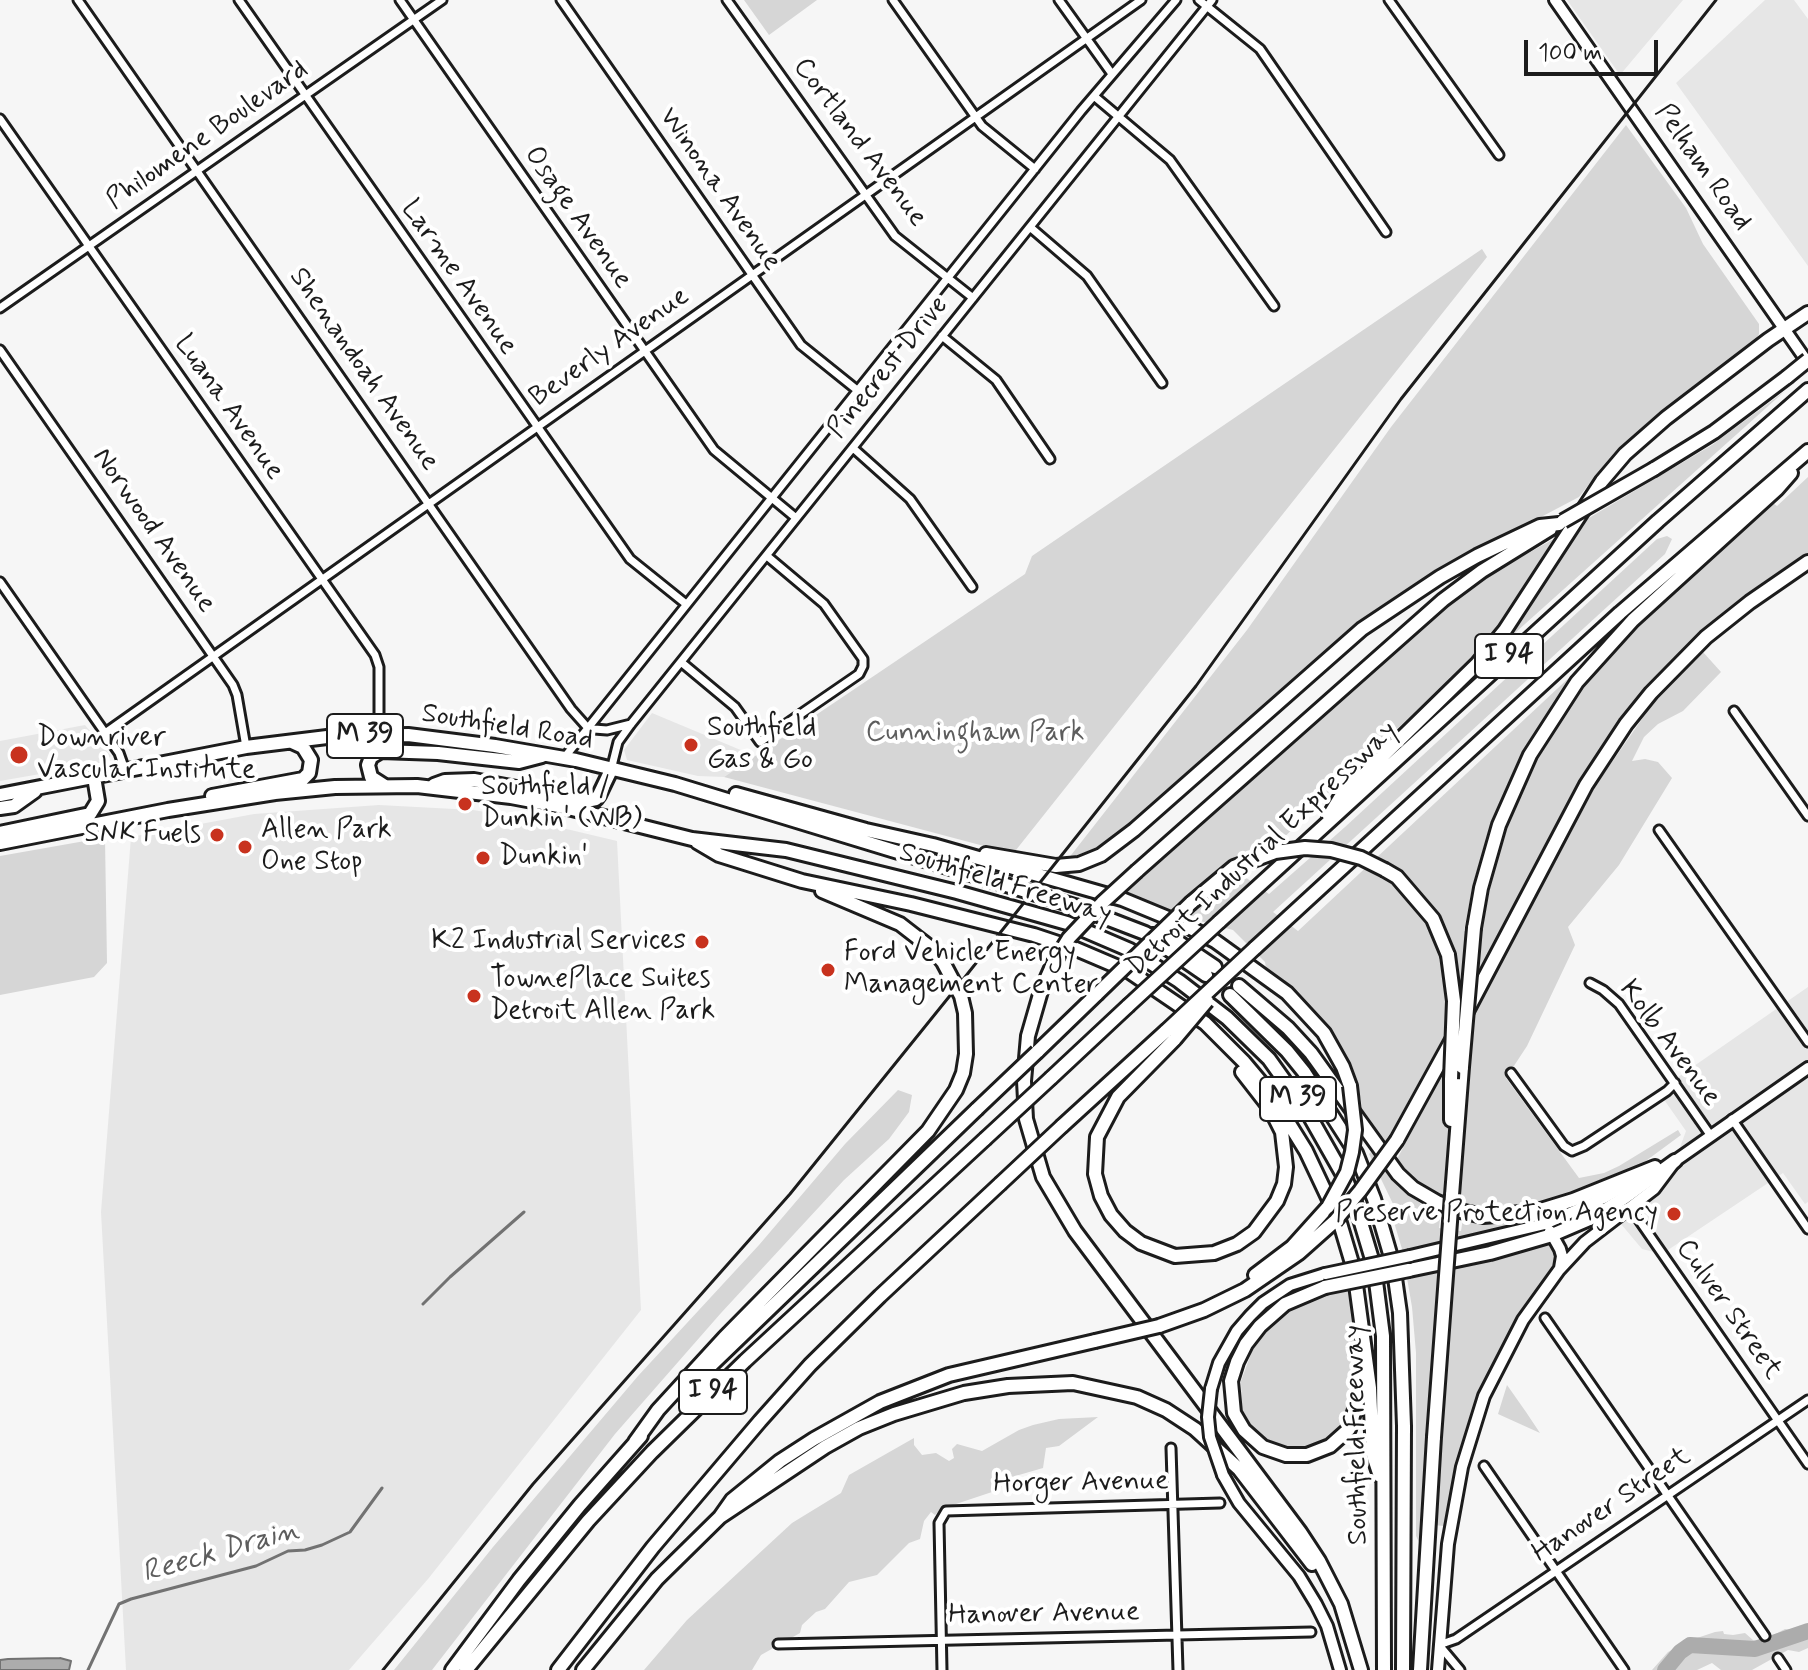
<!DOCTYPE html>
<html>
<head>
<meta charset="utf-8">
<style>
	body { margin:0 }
	#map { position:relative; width:1808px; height:1670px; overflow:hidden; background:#f6f6f6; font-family:Mynerve,sans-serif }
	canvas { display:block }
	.scale { position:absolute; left:1524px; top:40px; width:134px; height:36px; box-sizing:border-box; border:4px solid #1c1c1c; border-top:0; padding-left:10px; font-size:24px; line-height:28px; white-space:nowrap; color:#1c1c1c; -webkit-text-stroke:6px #fff; paint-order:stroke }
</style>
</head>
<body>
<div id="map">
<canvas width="1808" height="1670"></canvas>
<div class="scale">100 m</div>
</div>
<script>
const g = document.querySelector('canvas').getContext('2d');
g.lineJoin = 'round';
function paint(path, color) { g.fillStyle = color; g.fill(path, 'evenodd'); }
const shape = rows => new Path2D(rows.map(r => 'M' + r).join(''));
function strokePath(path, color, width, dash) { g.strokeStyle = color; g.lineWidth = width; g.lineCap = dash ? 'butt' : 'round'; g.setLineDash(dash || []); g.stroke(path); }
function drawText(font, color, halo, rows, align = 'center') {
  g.font = font + ' Mynerve,sans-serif'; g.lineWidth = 8; g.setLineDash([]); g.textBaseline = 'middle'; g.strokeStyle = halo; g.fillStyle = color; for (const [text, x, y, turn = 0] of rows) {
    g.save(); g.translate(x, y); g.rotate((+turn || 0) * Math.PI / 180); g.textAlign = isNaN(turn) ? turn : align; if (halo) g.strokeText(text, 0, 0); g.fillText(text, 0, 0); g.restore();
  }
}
paint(shape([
	[1567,0,1683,0,1620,75],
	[1765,0,1794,0,1808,19,1808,266,1676,83],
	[652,713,755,756,724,777,698,776,627,760,624,750],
	[85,725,111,756,103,763,0,781,0,741],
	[379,805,473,810,516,817,617,841,641,1310,428,1579,349,1670,126,1670,101,1212,131,837,254,814],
	[1808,987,1808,1202,1805,1204,1783,1173,1662,1254,1642,1249,1621,1224,1675,1161,1686,1131,1658,1091]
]), '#e6e6e6');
paint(shape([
	[744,0,817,0,769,35],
	[1626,125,1686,208,1703,244,1759,324,1759,334,1754,342,1649,421,1601,469,1579,497,1427,577,1379,609,1304,668,1112,841,1068,859,1247,630,1391,427],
	[1482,249,1487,257,1016,850,999,850,724,777,1025,574,1032,556],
	[1785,391,1506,641,1577,525,1712,445],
	[1808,477,1808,555,1758,590,1650,684,1607,738,1384,1146,1362,1113,1361,1100,1347,1056,1311,1008,1266,968,1265,962,1233,930,1193,919,1134,897,1127,892,1442,610,1479,581,1557,537,1493,634,1448,682,1337,784,1245,877,1269,894,1345,827,1657,539,1667,536,1672,539,1665,554,1273,912,1298,931,1573,674,1574,676,1529,744,1506,790,1487,837,1473,884,1464,931,1482,931,1491,883,1510,817,1539,753,1565,710,1615,650,1646,619,1773,503,1777,506],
	[1703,652,1721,672,1683,711,1658,724,1644,737,1632,761,1645,759,1658,762,1672,778,1619,865,1568,927,1575,945,1527,1046,1506,1078,1579,1178,1604,1173,1619,1166,1678,1130,1681,1135,1639,1166,1609,1181,1544,1204,1510,1210,1489,1211,1442,1199,1422,1186,1396,1161,1596,785,1658,696],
	[102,838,105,839,107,963,94,977,0,995,0,856],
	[898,1090,912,1095,909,1112,889,1139,844,1180,721,1313,615,1434,432,1670,394,1670,493,1547,638,1376,759,1245,845,1144],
	[1371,1152,1396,1182,1421,1204,1432,1211,1441,1211,1439,1228,1461,1231,1463,1218,1486,1222,1533,1217,1542,1241,1550,1241,1556,1254,1551,1273,1517,1319,1500,1350,1475,1406,1453,1478,1444,1526,1422,1524,1419,1542,1416,1536,1416,1353,1412,1307,1402,1249,1390,1209,1394,1206,1369,1154],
	[1350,1288,1355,1310,1358,1369,1354,1400,1349,1414,1343,1426,1327,1441,1307,1449,1296,1450,1271,1445,1253,1432,1242,1411,1241,1381,1252,1351,1264,1334,1291,1306,1317,1295],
	[1507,1385,1526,1412,1540,1433,1498,1414],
	[1098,1417,1059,1446,1046,1448,1043,1468,1012,1477,998,1490,941,1509,935,1515,931,1512,924,1521,920,1539,909,1543,877,1575,849,1582,825,1609,816,1612,802,1625,800,1633,761,1655,752,1670,644,1670,687,1620,792,1523,841,1493,849,1475,914,1438,914,1445,922,1455,936,1453,949,1461,954,1458,952,1449,957,1444,982,1451,1019,1430,1033,1425,1059,1419],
	[1808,1623,1808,1648,1799,1652,1788,1650,1752,1670,1721,1670,1712,1663,1697,1670,1652,1670,1668,1652,1688,1641,1715,1632,1723,1631,1724,1634,1733,1635,1745,1633,1753,1640,1762,1641,1785,1629,1794,1630]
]), '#d6d6d6');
const water = shape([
	[60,1658,71,1661,69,1670,0,1670,0,1660,8,1659,60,1658]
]);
paint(water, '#acacac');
strokePath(water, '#727272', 2);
strokePath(shape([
	[423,1304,450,1277,524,1212],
	[88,1670,119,1604,131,1599,256,1566,288,1551,305,1550,322,1545,350,1532,382,1488]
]), '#727272', 3);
strokePath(shape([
	[1665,1670,1680,1652,1690,1645,1755,1649,1808,1631]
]), '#acacac', 16);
const street = shape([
	[78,0,571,709,587,727,594,729,607,730,631,724],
	[239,0,630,559,686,604],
	[400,0,714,450,796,518],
	[561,0,801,345,857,390],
	[727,0,895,236,973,298],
	[893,0,982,126,1035,169],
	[1059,0,1112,74],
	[1199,0,1260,49,1386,232],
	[1389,0,1499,155],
	[1094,96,1170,160,1274,306],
	[0,119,375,655,379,667,379,735],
	[1030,227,1087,276,1162,383],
	[0,308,442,0],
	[942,336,996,380,1050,459],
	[0,350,233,685,237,695,246,747],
	[853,448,910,499,972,587],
	[0,582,119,753,125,770],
	[681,662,735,707,760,742,859,674,863,666,863,659,824,604,767,556],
	[1734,711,1808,816],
	[105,733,1141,0],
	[564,758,1081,111,1176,0],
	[611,770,618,742,631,724,1212,0],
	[1659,830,1808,1042],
	[1590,983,1603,990,1619,1004,1711,1136],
	[1511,1073,1564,1146,1572,1151,1584,1146,1667,1091,1675,1083],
	[1732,1119,1808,1229],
	[1639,1220,1808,1464],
	[1545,1318,1765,1636],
	[1171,1448,1178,1670],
	[1484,1466,1624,1670],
	[778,1644,1311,1632],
	[1778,1658,1786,1670],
	[942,1670,939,1523,946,1511,1220,1503],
	[1460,1670,1439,1645,1456,1639,1808,1400]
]);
const secondary = shape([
	[1555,0,1808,363],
	[1550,1231,1560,1249,1562,1256,1560,1268],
	[1410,1256,1545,1224,1604,1198,1641,1177],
	[1211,1389,1219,1363,1237,1331,1250,1316,1263,1303,1290,1285,1325,1274],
	[1223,1475,1239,1503,1299,1576,1316,1604,1327,1626,1340,1670],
	[1438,1670,1448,1544,1462,1467,1484,1396,1523,1320,1559,1270,1585,1242,1654,1189,1675,1161,1808,1068]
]);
const highway = shape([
	[1654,469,1714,432,1787,377],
	[434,785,445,781,474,780,586,801,596,799,599,795,611,770],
	[385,786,371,777,368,765,371,757,381,751,438,753,519,762,542,756],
	[736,794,866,830,933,845,1122,899,1185,925,1215,941,1287,993,1324,1033,1343,1067,1350,1086],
	[0,795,246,747,327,737,408,735,495,746,576,760,675,784,1075,906,1145,933,1206,975],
	[212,796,303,779,309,773,311,760,303,747,292,742],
	[0,808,14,806,35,791],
	[1329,816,1340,798,1477,664,1505,630,1602,481,1625,454,1666,418,1768,340,1808,313],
	[0,833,90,814,98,801,94,777],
	[697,842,719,855,802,881,911,904,1034,935,1076,949,1130,972,1205,1023,1244,1062,1270,1093,1306,1151,1340,1223,1354,1270,1370,1388,1373,1455,1380,1476],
	[0,843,168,810,275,793,335,787,417,786,511,797,564,807,692,839,786,850,957,892,1067,923,1130,950,1179,981,1227,1018,1269,1059,1309,1115,1347,1182,1356,1206,1374,1266,1383,1336,1384,1670],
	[986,854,1056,866,1079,864,1101,855,1134,830,1362,629,1440,577,1477,556,1540,526,1559,524],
	[1385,870,1397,877,1433,919,1448,955],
	[1137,871,1443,600,1482,571,1550,529],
	[1191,903,1234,867,1275,852],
	[1219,922,1658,521,1808,390],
	[1474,928,1481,888,1499,825,1530,755,1577,682,1633,620,1777,489,1791,473],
	[1152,935,1172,938,1215,967],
	[1255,948,1620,613,1808,451],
	[1239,986,1288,1028,1311,1053,1398,1174,1413,1188,1437,1202,1460,1211,1483,1216,1534,1212,1573,1200,1655,1167],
	[1041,991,1028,1036,1024,1081,1026,1119,1043,1177,1075,1231,1300,1532,1319,1561,1341,1604,1361,1670],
	[1230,995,1287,1051,1304,1072,1356,1153,1374,1199,1393,1264,1400,1313,1404,1426,1403,1670],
	[1467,1011,1586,785,1626,724,1651,693,1706,637,1750,602,1808,562],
	[1175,1039,1118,1097,1097,1137,1095,1174,1101,1196,1111,1215,1125,1231,1141,1243,1175,1256,1214,1253,1237,1244,1254,1232,1277,1201,1284,1184,1286,1167,1282,1132,1270,1108,1242,1072],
	[1037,1052,1097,994],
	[1051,1078,1128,1006],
	[1451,1120,1451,1079],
	[1062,1126,1166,1031],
	[1397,1140,1453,1038],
	[1452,1195,1462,1067],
	[1409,1270,1490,1253,1552,1235,1594,1217,1624,1198,1675,1161],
	[1255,1275,1292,1247,1328,1207],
	[1325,1287,1285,1304,1260,1326,1246,1344,1237,1362,1231,1381,1234,1413,1244,1430,1263,1447,1286,1455,1307,1455,1330,1446,1349,1429,1364,1380],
	[1159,1326,1204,1310,1245,1290,1299,1253,1335,1221],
	[701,1375,977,1109],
	[635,1442,658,1410,724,1338,928,1131,956,1090,963,1073,966,1054,965,1013,961,996,943,962,931,948,900,924,822,891],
	[720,1517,825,1447,859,1428,894,1414,964,1393,1008,1386,1073,1383,1137,1397,1166,1410,1195,1429,1239,1469,1312,1564],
	[452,1670,519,1580,580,1505,641,1436],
	[466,1670,588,1521,652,1452,745,1361,985,1139],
	[558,1670,653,1547,760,1421,810,1365,880,1296,1000,1184],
	[583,1670,657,1579,720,1517,732,1500,780,1461,814,1439,880,1402,949,1375,1095,1341],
	[1420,1670,1434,1437]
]);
strokePath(street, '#1c1c1c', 13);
strokePath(secondary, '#1c1c1c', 16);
strokePath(highway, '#1c1c1c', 18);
strokePath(street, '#fff', 7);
strokePath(secondary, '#fff', 10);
strokePath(highway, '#fff', 12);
strokePath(shape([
	[383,1670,533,1484,790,1194,965,977,1196,686,1401,399,1716,0]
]), '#1c1c1c', 3);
const secondaryBridge = shape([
	[1325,1274,1410,1256],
	[1211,1389,1208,1417,1210,1437,1223,1475]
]);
const highwayBridge = shape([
	[1787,377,1808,360],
	[1563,521,1654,469],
	[1275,852,1305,848,1331,850,1361,858,1385,870],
	[1448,955,1454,1001,1451,1079],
	[1041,991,1053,964,1069,938,1102,903,1137,871],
	[1097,994,1191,903],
	[1128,1006,1219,922],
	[1166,1031,1255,948],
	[1175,1039,1207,1001],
	[1462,1067,1474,928],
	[977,1109,1037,1052],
	[985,1139,1051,1078],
	[1000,1184,1062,1126],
	[1328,1207,1347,1172,1352,1152,1355,1130,1350,1086],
	[1335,1221,1360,1191,1397,1140],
	[1325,1287,1409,1270],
	[1095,1341,1159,1326],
	[1434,1437,1452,1195]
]);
strokePath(secondaryBridge, '#1c1c1c', 16, []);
strokePath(highwayBridge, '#1c1c1c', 18, []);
strokePath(secondaryBridge, '#fff', 10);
strokePath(highwayBridge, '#fff', 12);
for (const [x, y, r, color] of [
	[691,745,8,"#c8321e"],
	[19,755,10,"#c8321e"],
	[465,804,8,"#c8321e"],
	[217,835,8,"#c8321e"],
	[245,847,8,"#c8321e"],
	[483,858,8,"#c8321e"],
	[702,942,8,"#c8321e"],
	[828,970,8,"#c8321e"],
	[474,996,8,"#c8321e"],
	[1674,1214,8,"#c8321e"]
]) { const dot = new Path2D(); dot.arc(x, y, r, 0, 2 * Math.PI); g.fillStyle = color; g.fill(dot); strokePath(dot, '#fff', 3); }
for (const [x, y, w] of [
	[1509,656,68],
	[365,736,76],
	[1298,1099,76],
	[713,1392,68]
]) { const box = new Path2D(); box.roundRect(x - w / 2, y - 22, w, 44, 6); g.fillStyle = '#fff'; g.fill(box); strokePath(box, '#1c1c1c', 2); }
drawText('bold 26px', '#1c1c1c', null, [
	["I 94",1509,656],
	["M 39",365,736],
	["M 39",1298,1099],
	["I 94",713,1392]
]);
drawText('28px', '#1c1c1c', '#fff', [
	["Philomene Boulevard",208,136,-35],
	["Cortland Avenue",859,143,53],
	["Pelham Road",1702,168,55],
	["Winona Avenue",719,190,55],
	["Osage Avenue",577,218,55],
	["Larme Avenue",458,278,55],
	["Beverly Avenue",610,348,-35],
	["Pinecrest Drive",889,368,-51],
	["Shenandoah Avenue",363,370,55],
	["Luana Avenue",228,408,55],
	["Norwood Avenue",153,531,55],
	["Southfield Road",507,728,9],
	["Detroit Industrial Expressway",1263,850,-43],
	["Southfield Freeway",1005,885,17],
	["Kolb Avenue",1669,1044,53],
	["Culver Street",1728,1310,55],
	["Southfield Freeway",1358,1435,-91],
	["Horger Avenue",1081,1484,-1],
	["Hanover Street",1612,1506,-34],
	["Hanover Avenue",1044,1615,-1]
]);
drawText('28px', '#1c1c1c', '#fff', [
	["Southfield",707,729],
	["Gas & Go",707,761],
	["Downriver",37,739],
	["Vascular Institute",37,771],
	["Southfield /",481,788],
	["Dunkin' (WB)",481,820],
	["Allen Park",261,831],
	["One Stop",261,863],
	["SNK Fuels",201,835,"right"],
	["Dunkin'",499,858],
	["K2 Industrial Services",686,942,"right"],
	["Ford Vehicle Energy",844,954],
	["Management Center",844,986],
	["TownePlace Suites",490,980],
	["Detroit Allen Park",490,1012],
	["Preserve Protection Agency",1658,1214,"right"]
], 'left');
drawText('28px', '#5d5d5d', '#fff', [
	["Cunningham Park",975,734]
]);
drawText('italic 30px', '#5d5d5d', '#fff', [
	["Reeck Drain",221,1553,-16]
]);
</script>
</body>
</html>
